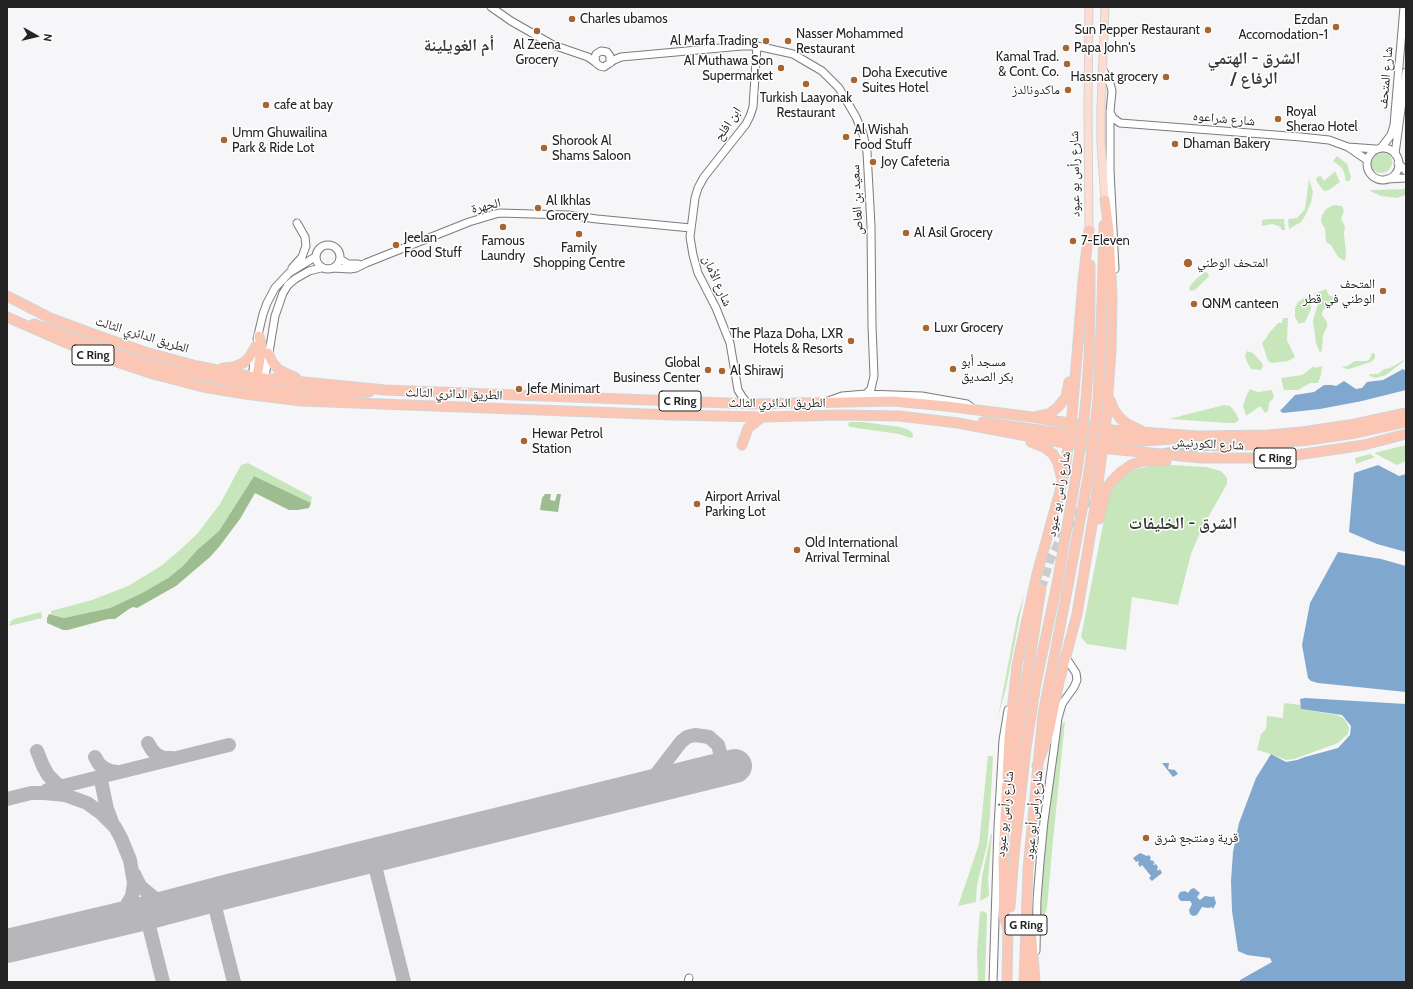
<!DOCTYPE html>
<html>
<head>
<meta charset="utf-8">
<style>
	body { margin:0 }
	#map { position:relative; width:1413px; height:989px; overflow:hidden; background:#f6f6f8; font-family:Cabin,sans-serif }
	canvas { display:block }
	.frame { position:absolute; inset:0; border:8px solid #242425; pointer-events:none }
	.north { position:absolute; left:16px; top:16px; width:40px; height:40px; -webkit-text-stroke:3px #fff; paint-order:stroke; rotate:98deg; font-size:11px; font-weight:700; line-height:16px; text-align:center; color:#242425 }
	.north::after { content:''; display:block; margin:auto; width:14px; height:18px; background:#242425; clip-path:polygon(50% 0,100% 100%,50% 72%,0 100%) }
</style>
</head>
<body>
<div id="map">
<canvas width="1413" height="989"></canvas>
<div class="frame"></div>
<div class="north">N</div>
</div>
<script>
const g = document.querySelector('canvas').getContext('2d');
g.lineJoin = 'round';
function paint(path, color) { g.fillStyle = color; g.fill(path, 'evenodd'); }
const shape = rows => new Path2D(rows.map(r => 'M' + r).join(''));
function strokePath(path, color, width, dash) { g.strokeStyle = color; g.lineWidth = width; g.lineCap = dash ? 'butt' : 'round'; g.setLineDash(dash || []); g.stroke(path); }
function drawText(font, color, halo, rows, align = 'center') {
  g.font = font + ' Cabin,"Noto Naskh Arabic",sans-serif'; g.lineWidth = 3; g.setLineDash([]); g.textBaseline = 'middle'; g.strokeStyle = halo; g.fillStyle = color; for (const [text, x, y, turn = 0] of rows) {
    g.save(); g.translate(x, y); g.rotate((+turn || 0) * Math.PI / 180); g.textAlign = isNaN(turn) ? turn : align; if (halo) g.strokeText(text, 0, 0); g.fillText(text, 0, 0); g.restore();
  }
}
paint(shape([
	'1370 162a11 11 0 1 1 22 0a11 11 0 1 1-22 0Z',
	[1337,156,1347,164,1351,177,1349,181,1346,181,1344,172,1341,167,1333,161],
	[1335,171,1340,182,1329,190,1324,191,1319,185,1316,180,1317,177,1321,176,1324,181],
	[1309,179,1313,192,1311,202,1305,216,1301,222,1289,229,1288,219,1297,218,1305,209],
	[1406,189,1406,195,1397,198,1381,196,1370,191,1371,190],
	[1334,205,1342,206,1344,211,1341,219,1345,226,1344,233,1346,254,1345,261,1338,257,1331,245,1326,242,1325,229,1321,222,1322,215,1326,209],
	[1269,219,1284,219,1285,230,1281,230,1281,227,1272,224,1262,226,1262,220],
	[1205,272,1208,273,1209,276,1195,290,1191,291,1189,289,1190,286,1196,279],
	[1326,289,1329,295,1333,297,1338,295,1336,300,1328,305,1323,310,1322,315,1327,322,1327,327,1323,335,1322,350,1320,353,1316,343,1313,321,1318,303,1314,294],
	[1305,297,1310,298,1311,309,1305,322,1299,324,1295,317,1295,308,1298,302],
	[1283,318,1288,318,1288,319,1287,340,1295,357,1288,361,1272,363,1268,361,1262,343,1267,337,1269,333,1278,323,1282,323],
	[1247,351,1253,353,1262,363,1263,366,1261,370,1251,369,1247,362,1245,355],
	[1372,353,1375,354,1375,358,1371,362,1349,369,1346,369,1342,367,1347,366,1355,361,1366,361,1369,360],
	[1404,360,1404,361,1386,375,1376,378,1369,376,1370,374,1378,374,1384,369,1390,368],
	[1314,366,1314,368,1322,366,1321,375,1318,383,1310,383,1298,390,1284,390,1281,378,1302,375],
	[1250,389,1258,392,1272,390,1274,397,1269,403,1268,411,1265,413,1260,406,1246,416,1243,406,1247,394],
	[1224,405,1230,406,1235,412,1239,420,1235,423,1229,423,1169,419],
	[849,422,863,422,900,427,909,430,913,434,913,437,910,438,899,434,850,427,848,425],
	[1406,445,1406,461,1397,465,1374,453],
	[1370,454,1375,457,1356,464,1355,458],
	[248,463,312,497,311,503,254,476,219,531,197,550,183,566,168,578,142,593,110,608,64,618,51,614,51,611,92,600,128,586,161,566,181,549,197,534,220,504,241,465],
	[1156,464,1206,467,1221,471,1227,478,1227,484,1202,528,1191,554,1178,605,1132,597,1126,650,1087,644,1081,637,1107,504,1112,489,1127,472],
	[1024,595,1006,688,998,717,1017,618],
	[41,612,42,618,9,626,11,621,14,619],
	[1284,703,1301,705,1301,709,1337,715,1343,718,1347,723,1349,728,1348,734,1338,743,1294,759,1286,760,1271,754,1257,750,1261,734,1266,729,1267,716,1283,718],
	[1065,721,1052,851,1047,908,1040,929,1043,871,1050,799,1061,726],
	[988,756,993,756,990,813,987,845,977,885,976,902,958,906,979,844],
	[991,834,992,834,988,880,989,896,980,901,982,876],
	[980,911,985,912,987,914,985,982,978,982,977,951]
]), '#c7e6bc');
paint(shape([
	[254,476,311,503,309,508,298,510,289,510,255,493,240,519,219,547,210,557,176,586,137,608,133,607,129,609,115,619,108,619,68,630,63,630,47,623,47,618,49,614,64,618,110,608,142,593,168,578,183,566,197,550,219,531],
	[545,494,551,494,550,500,555,501,557,494,561,494,558,512,540,510,542,498]
]), '#9dbd91');
paint(shape([
	[1403,369,1406,371,1406,390,1362,401,1320,409,1283,413,1280,411,1295,395,1314,392,1324,385,1332,385,1336,386,1344,381,1356,389,1362,388,1367,382,1383,380],
	[1378,465,1399,476,1406,474,1406,552,1377,544,1349,532,1354,473],
	[1338,552,1381,559,1406,566,1406,692,1318,683,1311,681,1308,678,1302,645,1310,603],
	[1305,698,1406,704,1406,982,1240,982,1240,980,1272,962,1270,958,1247,955,1238,951,1232,911,1231,881,1233,852,1239,823,1256,778,1271,754,1286,762,1297,760,1305,757,1338,748,1350,735,1351,726,1342,715,1301,709,1300,699],
	[1162,763,1169,763,1168,769,1175,770,1178,774,1173,777],
	[1140,853,1147,856,1149,855,1151,858,1150,859,1151,861,1152,860,1155,863,1153,864,1154,865,1156,864,1158,867,1157,869,1158,871,1160,869,1162,873,1152,881,1149,878,1151,876,1142,865,1140,867,1138,864,1139,862,1138,861,1136,862,1133,858],
	[1194,888,1200,893,1197,897,1200,900,1205,896,1212,897,1214,896,1216,903,1213,909,1212,907,1208,908,1202,907,1197,915,1193,916,1190,914,1189,910,1192,904,1190,901,1181,901,1179,899,1178,896,1180,892,1185,891,1188,893,1191,889]
]), '#80a8ce');
strokePath(shape([
	[148,743,152,750,157,755,164,758,171,758],
	[37,751,43,766,48,775,64,791],
	[95,757,99,764,104,768,110,771,117,772],
	[100,776,107,809,112,822],
	[47,790,229,745],
	[632,791,643,787,651,781,681,742,687,737,695,735,709,737,718,745,720,752,720,759,713,772],
	[7,799,31,793,44,793,65,795,87,803,101,813,115,827,121,838,130,860,134,883,132,896,125,908,119,915,109,922],
	[358,860,365,860,370,862,376,870,404,982],
	[376,870,380,859,384,855,390,852],
	[134,874,140,886,153,897,164,902,180,903],
	[197,899,207,900,215,907,234,982],
	[216,911,219,899,223,895,229,891],
	[132,916,142,916,145,918,148,922,163,982]
]), '#b7b7b9', 14);
strokePath(shape([
	[7,946,142,914,229,891,735,766]
]), '#b7b7b9', 34);
strokePath(shape([
	[1162,453,1189,448,1214,446],
	[1041,589,1050,560,1063,534,1083,507,1100,489]
]), '#ccccce', 9, [9, 4.5]);
const secondary = shape([
	[491,7,511,21,553,45,588,57,595,62],
	[610,63,610,56,607,52,601,51,596,54,595,58,596,63,600,66,604,67,614,60,621,57,742,46,757,46,793,54,822,71,839,88,856,117,863,134,867,152,871,226,872,326,874,376,871,389,866,394],
	[1103,70,1110,83,1112,91,1110,112,1110,170,1115,269],
	[1110,112,1113,118,1120,123,1301,137,1329,140,1348,147,1367,160],
	[1348,147,1375,149],
	[1381,148,1391,135,1394,125,1404,7],
	'1367 164a16 16 0 1 1 32 0a16 16 0 1 1-32 0Z',
	[1395,154,1406,72],
	[1398,163,1406,171],
	[1387,179,1406,178],
	'316 257a12 12 0 1 1 24 0a12 12 0 1 1-24 0Z',
	[340,259,348,264,358,264],
	[292,268,302,257,306,246,305,237,297,223],
	[333,268,350,269,356,268,366,263,469,222,499,213,568,215,597,219,691,228],
	[257,339,263,314,267,303,275,288,289,273,315,257],
	[252,381,255,349],
	[264,383,275,316,283,293,288,285,295,279,309,271,321,268],
	[828,401,842,396,866,394,922,396,967,404,975,410],
	[748,404,743,398,738,390,730,343,716,308,698,273,693,255,690,237,695,198,698,188,704,177,746,124,750,116,753,107,757,46],
	[1036,951,1037,900,1040,862,1044,821,1054,749,1058,718,1062,704,1074,687,1077,680,1076,673,1066,658],
	[688,982,689,978],
	[993,982,998,827,1003,740,1008,710]
]);
const primary = shape([
	[1105,200,1101,143,1101,107,1105,7],
	[1089,230,1088,109,1089,7]
]);
const highway = shape([
	[7,296,50,318,93,334,145,352,197,366,253,377,385,390,754,404,893,401,946,406,1032,417,1112,430,1198,436,1267,435,1302,432,1355,424,1406,413],
	[7,317,87,352,153,374,203,387,245,394,302,401,672,415,762,417,841,415,899,416,958,423,1059,442,1110,449,1201,458,1277,458,1364,445,1406,434],
	[34,324,128,358,167,369,256,386,262,383,264,378],
	[268,353,272,362,279,370,296,378],
	[223,368,234,367,243,363,249,358,256,346],
	[256,384,261,349,261,344,259,336],
	[255,391,263,388,334,394,369,392],
	[1086,400,1089,356,1090,305,1090,265],
	[1110,400,1114,410,1120,418,1127,424,1140,430],
	[1098,401,1102,303,1104,225],
	[1038,416,1049,414,1058,407,1066,397,1069,382],
	[983,422,1060,433,1097,436,1101,435],
	[1099,439,1142,441,1174,439],
	[1031,442,1044,447,1053,454,1058,463,1061,476],
	[742,445,748,428,762,417],
	[1214,446,1268,444,1309,440,1356,433,1406,422],
	[1099,519,1106,490,1111,482,1121,472,1131,465,1143,461,1166,461],
	[1037,766,1049,732,1059,682,1077,614,1095,507,1106,421,1111,351,1112,298,1109,231,1105,200],
	[1010,822,1017,739,1041,589],
	[1010,907,1014,855,1026,748,1036,683,1057,584,1077,470],
	[1031,927,1035,982],
	[1008,930,1004,915,1003,859,1009,738,1017,665,1037,574,1060,491,1065,469,1072,416,1083,281,1089,230],
	[1007,982,1008,926],
	[1024,982,1028,869,1043,714,1068,586,1089,472]
]);
strokePath(secondary, '#7b7b7d', 9);
strokePath(primary, '#d3d3d3', 9);
strokePath(highway, '#d3d3d3', 11);
strokePath(secondary, '#fff', 7);
strokePath(primary, '#fdddd2', 7);
strokePath(highway, '#fbc7b4', 9);
const highwayBridge = shape([
	[1077,470,1082,435,1086,400],
	[1089,472,1098,401]
]);
strokePath(highwayBridge, '#d3d3d3', 11, []);
strokePath(highwayBridge, '#fbc7b4', 9);
for (const [x, y, r, color] of [
	[572,19,4,"#a76631"],
	[1336,27,4,"#a76631"],
	[1208,30,4,"#a76631"],
	[537,31,4,"#a76631"],
	[766,41,4,"#a76631"],
	[788,41,4,"#a76631"],
	[1066,48,4,"#a76631"],
	[1067,64,4,"#a76631"],
	[781,68,4,"#a76631"],
	[1166,77,4,"#a76631"],
	[854,80,4,"#a76631"],
	[806,84,4,"#a76631"],
	[1068,90,4,"#a76631"],
	[266,105,4,"#a76631"],
	[1278,119,4,"#a76631"],
	[846,137,4,"#a76631"],
	[224,140,4,"#a76631"],
	[1175,144,4,"#a76631"],
	[544,148,4,"#a76631"],
	[873,162,4,"#a76631"],
	[538,208,4,"#a76631"],
	[503,227,4,"#a76631"],
	[906,233,4,"#a76631"],
	[579,234,4,"#a76631"],
	[1073,241,4,"#a76631"],
	[396,245,4,"#a76631"],
	[1188,263,5,"#a76631"],
	[1383,291,4,"#a76631"],
	[1194,304,4,"#a76631"],
	[926,328,4,"#a76631"],
	[851,341,4,"#a76631"],
	[953,369,4,"#a76631"],
	[708,370,4,"#a76631"],
	[722,371,4,"#a76631"],
	[519,389,4,"#a76631"],
	[524,441,4,"#a76631"],
	[697,504,4,"#a76631"],
	[797,550,4,"#a76631"],
	[1146,838,4,"#a76631"]
]) { const dot = new Path2D(); dot.arc(x, y, r, 0, 2 * Math.PI); g.fillStyle = color; g.fill(dot); strokePath(dot, '#fff', 1.5); }
for (const [x, y, w] of [
	[93,355,42],
	[680,401,42],
	[1275,458,42],
	[1026,925,42]
]) { const box = new Path2D(); box.roundRect(x - w / 2, y - 10, w, 20, 3); g.fillStyle = '#fff'; g.fill(box); strokePath(box, '#242425', 1); }
drawText('bold 12px', '#242425', null, [
	["C Ring",93,355],
	["C Ring",680,401],
	["C Ring",1275,458],
	["G Ring",1026,925]
]);
drawText('13px', '#242425', '#fff', [
	["Charles ubamos",580,19],
	["Ezdan",1328,20,"right"],
	["Accomodation-1",1328,35,"right"],
	["Sun Pepper Restaurant",1200,30,"right"],
	["Nasser Mohammed",796,34],
	["Restaurant",796,49],
	["Al Marfa Trading",758,41,"right"],
	["Al Zeena",537,45,"center"],
	["Grocery",537,60,"center"],
	["Papa John's",1074,48],
	["Kamal Trad.",1059,57,"right"],
	["& Cont. Co.",1059,72,"right"],
	["Al Muthawa Son",773,61,"right"],
	["Supermarket",773,76,"right"],
	["Doha Executive",862,73],
	["Suites Hotel",862,88],
	["Hassnat grocery",1158,77,"right"],
	["ماكدونالدز",1060,90,"right"],
	["Turkish Laayonak",806,98,"center"],
	["Restaurant",806,113,"center"],
	["cafe at bay",274,105],
	["Royal",1286,112],
	["Sherao Hotel",1286,127],
	["Al Wishah",854,130],
	["Food Stuff",854,145],
	["Umm Ghuwailina",232,133],
	["Park & Ride Lot",232,148],
	["Shorook Al",552,141],
	["Shams Saloon",552,156],
	["Dhaman Bakery",1183,144],
	["Joy Cafeteria",881,162],
	["Al Ikhlas",546,201],
	["Grocery",546,216],
	["Al Asil Grocery",914,233],
	["Jeelan",404,238],
	["Food Stuff",404,253],
	["Famous",503,241,"center"],
	["Laundry",503,256,"center"],
	["7-Eleven",1081,241],
	["Family",579,248,"center"],
	["Shopping Centre",579,263,"center"],
	["المتحف الوطني",1197,263],
	["المتحف",1375,284,"right"],
	["الوطني في قطر",1375,299,"right"],
	["QNM canteen",1202,304],
	["Luxr Grocery",934,328],
	["The Plaza Doha, LXR",843,334,"right"],
	["Hotels & Resorts",843,349,"right"],
	["مسجد أبو",961,362],
	["بكر الصديق",961,377],
	["Global",700,363,"right"],
	["Business Center",700,378,"right"],
	["Al Shirawj",730,371],
	["Jefe Minimart",527,389],
	["Hewar Petrol",532,434],
	["Station",532,449],
	["Airport Arrival",705,497],
	["Parking Lot",705,512],
	["Old International",805,543],
	["Arrival Terminal",805,558],
	["قرية ومنتجع شرق",1154,838]
], 'left');
drawText('13px', '#242425', '#fff', [
	["شارع المتحف",1386,78,-85],
	["شارع شراعوه",1224,119,5],
	["ابن افلح",728,124,-57],
	["شارع رأس بو عبود",1075,174,-91],
	["سعيد بن العاص",857,200,-93],
	["الجهرة",486,206,-13],
	["شارع الأمان",717,281,66],
	["الطريق الدائري الثالث",142,335,17],
	["الطريق الدائري الثالث",454,394,2],
	["الطريق الدائري الثالث",777,403],
	["شارع الكورنيش",1208,444,3],
	["شارع رأس بو عبود",1059,494,-80],
	["شارع رأس بو عبود",1005,814,-84],
	["شارع رأس أبو عبود",1034,815,-84]
]);
drawText('bold 17px', '#3a3a3b', '#fff', [
	["أم الغويلينة",459,46],
	["الشرق - الهتمي",1254,59],
	["/ الرفاع",1254,79],
	["الشرق - الخليفات",1183,524]
]);
</script>
</body>
</html>
